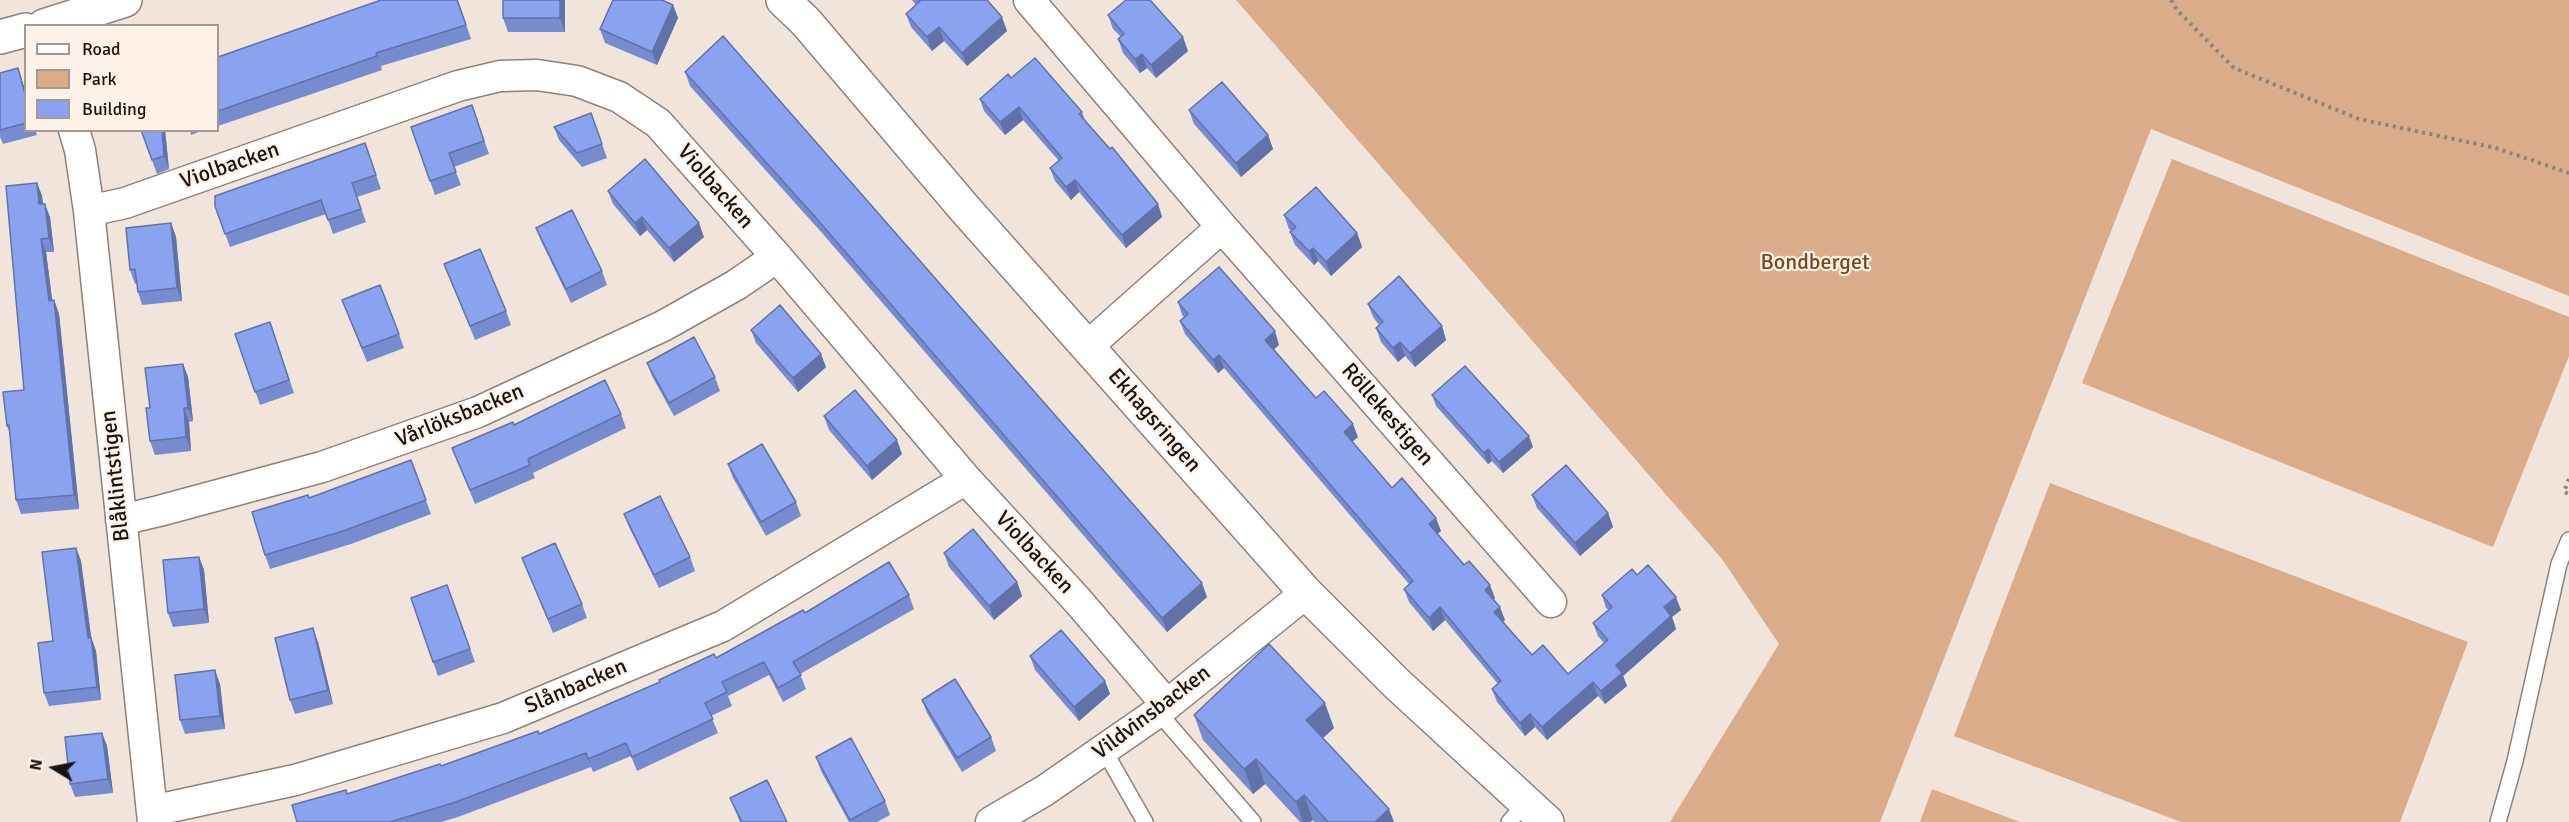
<!DOCTYPE html>
<html>
<head>
<meta charset="utf-8">
<style>
	body { margin:0 }
	#map { position:relative; width:2569px; height:822px; overflow:hidden; background:#f1e4db; font-family:Signika,sans-serif }
	canvas { display:block }
	.legend { position:absolute; left:24px; top:24px; width:195px; height:108px; box-sizing:border-box; background:#fef2e8; border:2px solid #a29992; margin:0; padding:8px 10px; list-style:none; font-size:18px; color:#171310 }
	.legend li { display:flex; align-items:center; gap:12px; height:30px }
	.legend b { width:30px; border:2px solid #a29992 }
	.north { position:absolute; left:24px; top:738px; width:60px; height:60px; -webkit-text-stroke:4px #fef2e8; paint-order:stroke; rotate:280deg; font-size:16px; font-weight:700; line-height:24px; text-align:center; color:#171310 }
	.north::after { content:''; display:block; margin:auto; width:21px; height:27px; background:#171310; clip-path:polygon(50% 0,100% 100%,50% 72%,0 100%) }
</style>
</head>
<body>
<div id="map">
<canvas width="2569" height="822"></canvas>
<ul class="legend">
<li><b style="height:8px;background:#fff"></b>Road</li>
<li><b style="height:16px;background:#daac8a"></b>Park</li>
<li><b style="height:16px;background:#8aa3f0"></b>Building</li>
</ul>
<div class="north">N</div>
</div>
<script>
const g = document.querySelector('canvas').getContext('2d');
g.lineJoin = 'round';
function paint(path, color) { g.fillStyle = color; g.fill(path, 'evenodd'); }
const shape = rows => new Path2D(rows.map(r => 'M' + r).join(''));
function strokePath(path, color, width, dash) { g.strokeStyle = color; g.lineWidth = width; g.lineCap = dash ? 'butt' : 'round'; g.setLineDash(dash || []); g.stroke(path); }
function drawText(font, color, halo, rows, align = 'center') {
  g.font = font + ' Signika,sans-serif'; g.lineWidth = 4.5; g.setLineDash([]); g.textBaseline = 'middle'; g.strokeStyle = halo; g.fillStyle = color; for (const [text, x, y, turn = 0] of rows) {
    g.save(); g.translate(x, y); g.rotate((+turn || 0) * Math.PI / 180); g.textAlign = isNaN(turn) ? turn : align; if (halo) g.strokeText(text, 0, 0); g.fillText(text, 0, 0); g.restore();
  }
}
paint(shape([
	[1236,0,2569,0,2569,296,2151,129,1880,822,1670,822,1779,644,1722,559],
	[2172,159,2569,317,2569,356,2493,547,2082,383],
	[2050,483,2468,642,2400,822,2181,822,1954,736],
	[1932,789,2020,822,1920,822]
]), '#daac8a');
const service = shape([
	[1158,712,1253,822],
	[1104,750,1145,822],
	[1509,822,1526,803],
	[2498,822,2515,761,2559,564,2569,540]
]);
const minor = shape([
	[1029,0,1222,227,1551,602],
	[74,130,80,150,89,211,153,822],
	[89,211,125,203,458,86,500,76,537,75,577,81,619,97,658,123,777,257,966,479,1078,601,1167,705],
	[1088,346,1222,227],
	[121,520,159,511,322,467,478,412,663,326,736,285,777,257],
	[152,811,295,780,503,718,723,626,966,479],
	[991,822,1044,791,1158,712,1306,593]
]);
const tertiary = shape([
	[783,0,806,22,965,209,1306,593,1395,682,1547,822],
	[44,26,125,0],
	[0,37,26,30]
]);
strokePath(service, '#8d827a', 18);
strokePath(minor, '#8d827a', 33);
strokePath(tertiary, '#8d827a', 36);
strokePath(shape([
	[2171,0,2177,10,2234,68,2359,119,2496,148,2569,173],
	[2569,479,2564,492,2569,494]
]), '#8c837d', 4, [3, 4.5]);
strokePath(service, '#fff', 15);
strokePath(minor, '#fff', 30);
strokePath(tertiary, '#fff', 33);
paint(shape([
	[458,0,471,39,381,66,382,70,218,126,218,57],
	[503,0,565,0,565,32,508,32,503,18],
	[912,0,987,0,1007,31,967,66,944,41,932,51,911,27,906,14,916,5],
	[673,5,678,18,657,65,605,43,600,29],
	[1108,15,1188,51,1156,78,1147,68,1140,73,1123,53,1118,39,1121,37,1113,29],
	[18,68,26,93,26,130,35,130,37,135,3,144,0,137,0,73],
	[685,72,1207,597,1167,632,822,233,690,86],
	[1011,78,1082,112,1085,120,1158,204,1162,217,1126,248,1079,192,1071,200,1055,181,1050,168,1059,161,1023,120,1005,135,984,111,980,99],
	[472,105,489,154,454,167,461,185,435,195,411,127],
	[1189,110,1268,135,1273,149,1241,177,1194,124],
	[591,113,607,158,582,167,559,140,554,127],
	[141,130,165,130,169,169,157,174],
	[190,130,204,130,191,135],
	[365,143,381,189,357,197,366,222,333,234,326,214,230,247,215,206],
	[37,183,42,196,43,204,50,217,54,252,46,252,52,300,54,300,59,314,79,509,21,514,16,500,10,434,7,426,24,390],
	[608,191,704,237,674,262,647,230,640,236,613,204],
	[1284,215,1357,233,1362,247,1331,276,1318,261,1314,265,1295,245,1290,232,1291,231,1289,229],
	[171,223,176,237,182,301,142,305,138,292,137,283,135,284,130,270],
	[536,228,602,271,607,285,571,303,541,241],
	[444,264,506,311,511,325,475,340],
	[1178,302,1279,345,1274,349,1316,398,1358,437,1352,442,1392,488,1441,531,1437,534,1495,598,1494,599,1505,620,1503,621,1532,655,1568,674,1604,643,1598,636,1593,623,1609,610,1606,608,1602,595,1637,575,1681,610,1672,617,1676,629,1623,676,1627,686,1605,704,1598,696,1547,740,1535,727,1525,736,1497,702,1492,689,1498,684,1445,620,1433,631,1409,602,1404,589,1409,584,1224,368,1218,373,1185,334,1180,321,1184,317,1182,315],
	[1368,304,1442,326,1446,340,1415,367,1405,356,1398,362,1381,342,1376,328,1379,325,1373,317],
	[347,313,399,334,404,348,367,362],
	[270,322,294,393,260,405,235,334],
	[751,330,826,367,798,392,756,343],
	[647,363,715,377,720,391,674,416,652,376],
	[183,364,188,377,193,421,189,422,191,451,155,455,150,441,150,408],
	[1432,395,1533,447,1503,473,1492,461,1488,464,1436,406],
	[621,414,626,428,533,473,535,478,475,504,452,448,514,425],
	[824,416,902,454,872,480,829,430],
	[411,460,431,514,351,544,270,569,265,555,309,498],
	[728,464,796,502,801,516,766,536,733,478],
	[1532,495,1608,513,1613,527,1580,556,1537,508],
	[624,514,690,557,695,571,659,588,629,527],
	[76,548,81,561,91,637,96,651,101,700,49,706,44,693,53,641],
	[944,553,1017,582,1022,596,994,620,949,567],
	[199,557,204,570,209,623,173,627,168,613],
	[522,558,582,604,587,618,553,633],
	[447,585,475,662,438,676,411,598],
	[909,595,914,609,800,674,806,689,783,702,769,675,728,696,732,706,711,716,718,733,637,771,631,756,593,772,591,767,458,817,441,822,297,822,348,794,441,766,539,734,716,658,805,613],
	[318,642,333,704,295,714,290,700],
	[1030,656,1105,681,1110,694,1079,721,1035,670],
	[220,684,225,729,185,734,180,720],
	[922,700,991,737,996,751,962,772,927,713],
	[1194,715,1334,728,1323,738,1394,822,1314,822,1313,820,1310,822,1300,822,1265,784,1253,794,1203,740],
	[102,733,107,746,113,793,75,797,70,784],
	[816,757,885,801,890,815,877,822,849,822,821,771],
	[730,798,787,822,740,822]
]), '#778cce');
paint(shape([
	[560,0,565,0,565,32,560,18],
	[673,5,678,18,657,65,652,52],
	[1002,17,1007,31,967,66,962,53],
	[939,27,944,41,932,51,927,37],
	[1183,37,1188,51,1156,78,1151,65],
	[1142,54,1147,68,1140,73,1135,59],
	[18,68,26,93,26,98],
	[1019,107,1023,120,1005,135,1000,122],
	[162,130,165,130,169,169,164,156],
	[1268,135,1273,149,1241,177,1236,163],
	[1075,180,1079,192,1071,200,1066,187],
	[37,183,42,196,44,218,39,204],
	[45,204,50,217,54,252,49,238],
	[1158,204,1162,217,1126,248,1122,235],
	[642,217,647,230,640,236,635,223],
	[171,223,176,237,182,301,177,288],
	[699,223,704,237,674,262,669,248],
	[1357,233,1362,247,1331,276,1326,262],
	[41,239,46,252,54,314,49,301],
	[1313,248,1318,261,1314,265,1309,251],
	[54,300,59,314,79,509,74,495],
	[1442,326,1446,340,1415,367,1410,353],
	[1275,331,1279,345,1270,353,1265,340],
	[1400,342,1405,356,1398,362,1393,348],
	[821,354,826,367,798,392,793,378],
	[1219,355,1224,368,1218,373,1213,360],
	[183,364,188,377,193,421,188,408],
	[184,408,189,422,191,451,186,437],
	[1353,424,1358,437,1348,445,1344,432],
	[1529,436,1533,447,1503,473,1499,462],
	[897,440,902,454,872,480,867,466],
	[1488,449,1492,461,1488,464,1484,453],
	[1608,513,1613,527,1580,556,1575,543],
	[1436,518,1441,531,1434,537,1429,524],
	[76,548,81,561,93,651,91,637,96,651,101,700,97,687,88,638],
	[199,557,204,570,209,623,204,609],
	[1017,582,1022,596,994,620,989,606],
	[1202,583,1207,597,1167,632,1162,618],
	[1490,585,1495,598,1490,603,1485,590],
	[1676,597,1681,610,1672,617,1676,629,1623,676,1627,686,1605,704,1601,691,1616,665,1664,607],
	[1440,607,1445,620,1433,631,1429,618],
	[1500,607,1505,620,1499,625,1494,612],
	[313,628,318,642,333,704,328,690],
	[215,670,220,684,225,729,220,716],
	[1105,681,1110,694,1079,721,1074,707],
	[1593,682,1598,696,1547,740,1542,727],
	[1325,703,1334,728,1315,745,1306,720],
	[1530,714,1535,727,1525,736,1520,723],
	[102,733,107,746,113,793,108,779],
	[1256,759,1265,784,1253,794,1244,769],
	[1304,795,1313,820,1310,822,1303,822,1296,802],
	[1389,809,1394,822,1375,822]
]), '#6172a8');
const building = shape([
	[381,0,457,0,466,25,376,53,377,56,218,111,218,57,381,0],
	[503,0,560,0,560,18,503,18,503,0],
	[613,0,662,0,673,5,652,52,600,29,613,0],
	[919,0,987,0,1002,17,962,53,939,27,927,37,906,14,920,1,919,0],
	[1126,0,1150,0,1183,37,1151,65,1142,54,1135,59,1118,39,1124,34,1108,15,1126,0],
	[723,36,1202,583,1162,618,817,219,685,72,723,36],
	[1035,58,1082,112,1079,114,1110,149,1112,147,1158,204,1122,235,1075,180,1066,187,1050,168,1062,158,1019,107,1000,122,980,99,1008,74,1011,78,1035,58],
	[18,68,26,98,26,123,0,130,0,73,18,68],
	[1222,82,1268,135,1236,163,1189,110,1222,82],
	[472,105,484,141,449,153,456,172,430,181,411,127,472,105],
	[591,113,602,144,577,153,554,127,591,113],
	[141,130,162,130,164,156,152,160,141,130],
	[365,143,376,175,352,183,361,209,328,220,321,200,225,234,215,206,215,196,365,143],
	[645,159,699,223,669,248,642,217,635,223,608,191,645,159],
	[37,183,39,204,45,204,49,238,41,239,49,301,54,300,74,495,16,500,9,425,7,426,3,392,24,390,6,186,37,183],
	[1316,187,1357,233,1326,262,1313,248,1309,251,1290,232,1296,227,1284,215,1316,187],
	[572,210,602,271,566,289,536,228,572,210],
	[171,223,177,288,138,292,135,269,130,270,126,228,171,223],
	[480,249,506,311,470,326,444,264,480,249],
	[1219,267,1275,331,1265,340,1316,398,1324,391,1353,424,1344,432,1392,488,1402,478,1436,518,1429,524,1464,565,1469,561,1490,585,1485,590,1500,607,1494,612,1532,655,1543,645,1568,674,1608,640,1593,623,1612,607,1602,595,1632,569,1637,575,1648,565,1676,597,1664,607,1671,616,1616,665,1622,673,1601,691,1593,682,1542,727,1530,714,1520,723,1492,689,1501,681,1440,607,1429,618,1404,589,1413,581,1219,355,1213,360,1180,321,1188,314,1178,302,1219,267],
	[1399,276,1442,326,1410,353,1400,342,1393,348,1376,328,1383,322,1368,304,1399,276],
	[380,285,399,334,362,348,342,300,380,285],
	[780,305,821,354,793,378,751,330,780,305],
	[270,322,289,380,255,392,235,334,270,322],
	[694,337,715,377,669,403,647,363,694,337],
	[183,364,188,408,184,408,186,437,150,441,146,408,150,408,145,368,183,364],
	[1465,366,1529,436,1499,462,1488,449,1484,453,1432,395,1465,366],
	[605,380,621,414,528,459,530,465,470,490,452,448,513,422,514,425,605,380],
	[855,390,897,440,867,466,824,416,855,390],
	[762,444,796,502,761,522,728,464,762,444],
	[411,460,426,500,346,530,265,555,252,512,308,495,309,498,411,460],
	[1566,465,1608,513,1575,543,1532,495,1566,465],
	[660,496,690,557,654,575,624,514,660,496],
	[973,529,1017,582,989,606,944,553,973,529],
	[555,543,582,604,548,619,522,558,555,543],
	[76,548,88,638,91,637,97,687,44,693,38,643,53,641,42,552,76,548],
	[199,557,204,609,168,613,163,560,199,557],
	[889,562,909,595,793,662,801,675,778,688,764,662,722,682,727,692,705,703,713,719,632,757,626,743,588,759,586,753,453,803,390,822,297,822,292,805,346,790,347,794,440,764,441,766,538,731,539,734,660,682,659,680,714,654,716,658,803,610,805,613,889,562],
	[447,585,470,649,433,662,411,598,447,585],
	[313,628,328,690,290,700,275,638,313,628],
	[1061,630,1105,681,1074,707,1030,656,1061,630],
	[1269,644,1325,703,1306,720,1389,809,1375,822,1328,822,1304,795,1296,802,1256,759,1244,769,1194,715,1269,644],
	[215,670,220,716,180,720,175,675,215,670],
	[955,679,991,737,957,758,922,700,955,679],
	[102,733,108,779,70,784,65,737,102,733],
	[851,738,885,801,850,820,816,757,851,738],
	[767,780,787,822,742,822,730,798,767,780]
]);
paint(building, '#8aa3f0');
strokePath(building, '#6172a8', 1.5);
drawText('22px', '#171310', '#fef2e8', [
	["Violbacken",230,166,-19],
	["Violbacken",715,187,49],
	["Röllekestigen",1387,415,49],
	["Vårlöksbacken",460,416,-22],
	["Ekhagsringen",1154,421,49],
	["Blåklintstigen",116,476,-96],
	["Violbacken",1034,553,47],
	["Slånbacken",576,687,-23],
	["Vildvinsbacken",1152,713,-37]
]);
drawText('22px', '#78471c', '#fef2e8', [
	["Bondberget",1815,263]
]);
</script>
</body>
</html>
